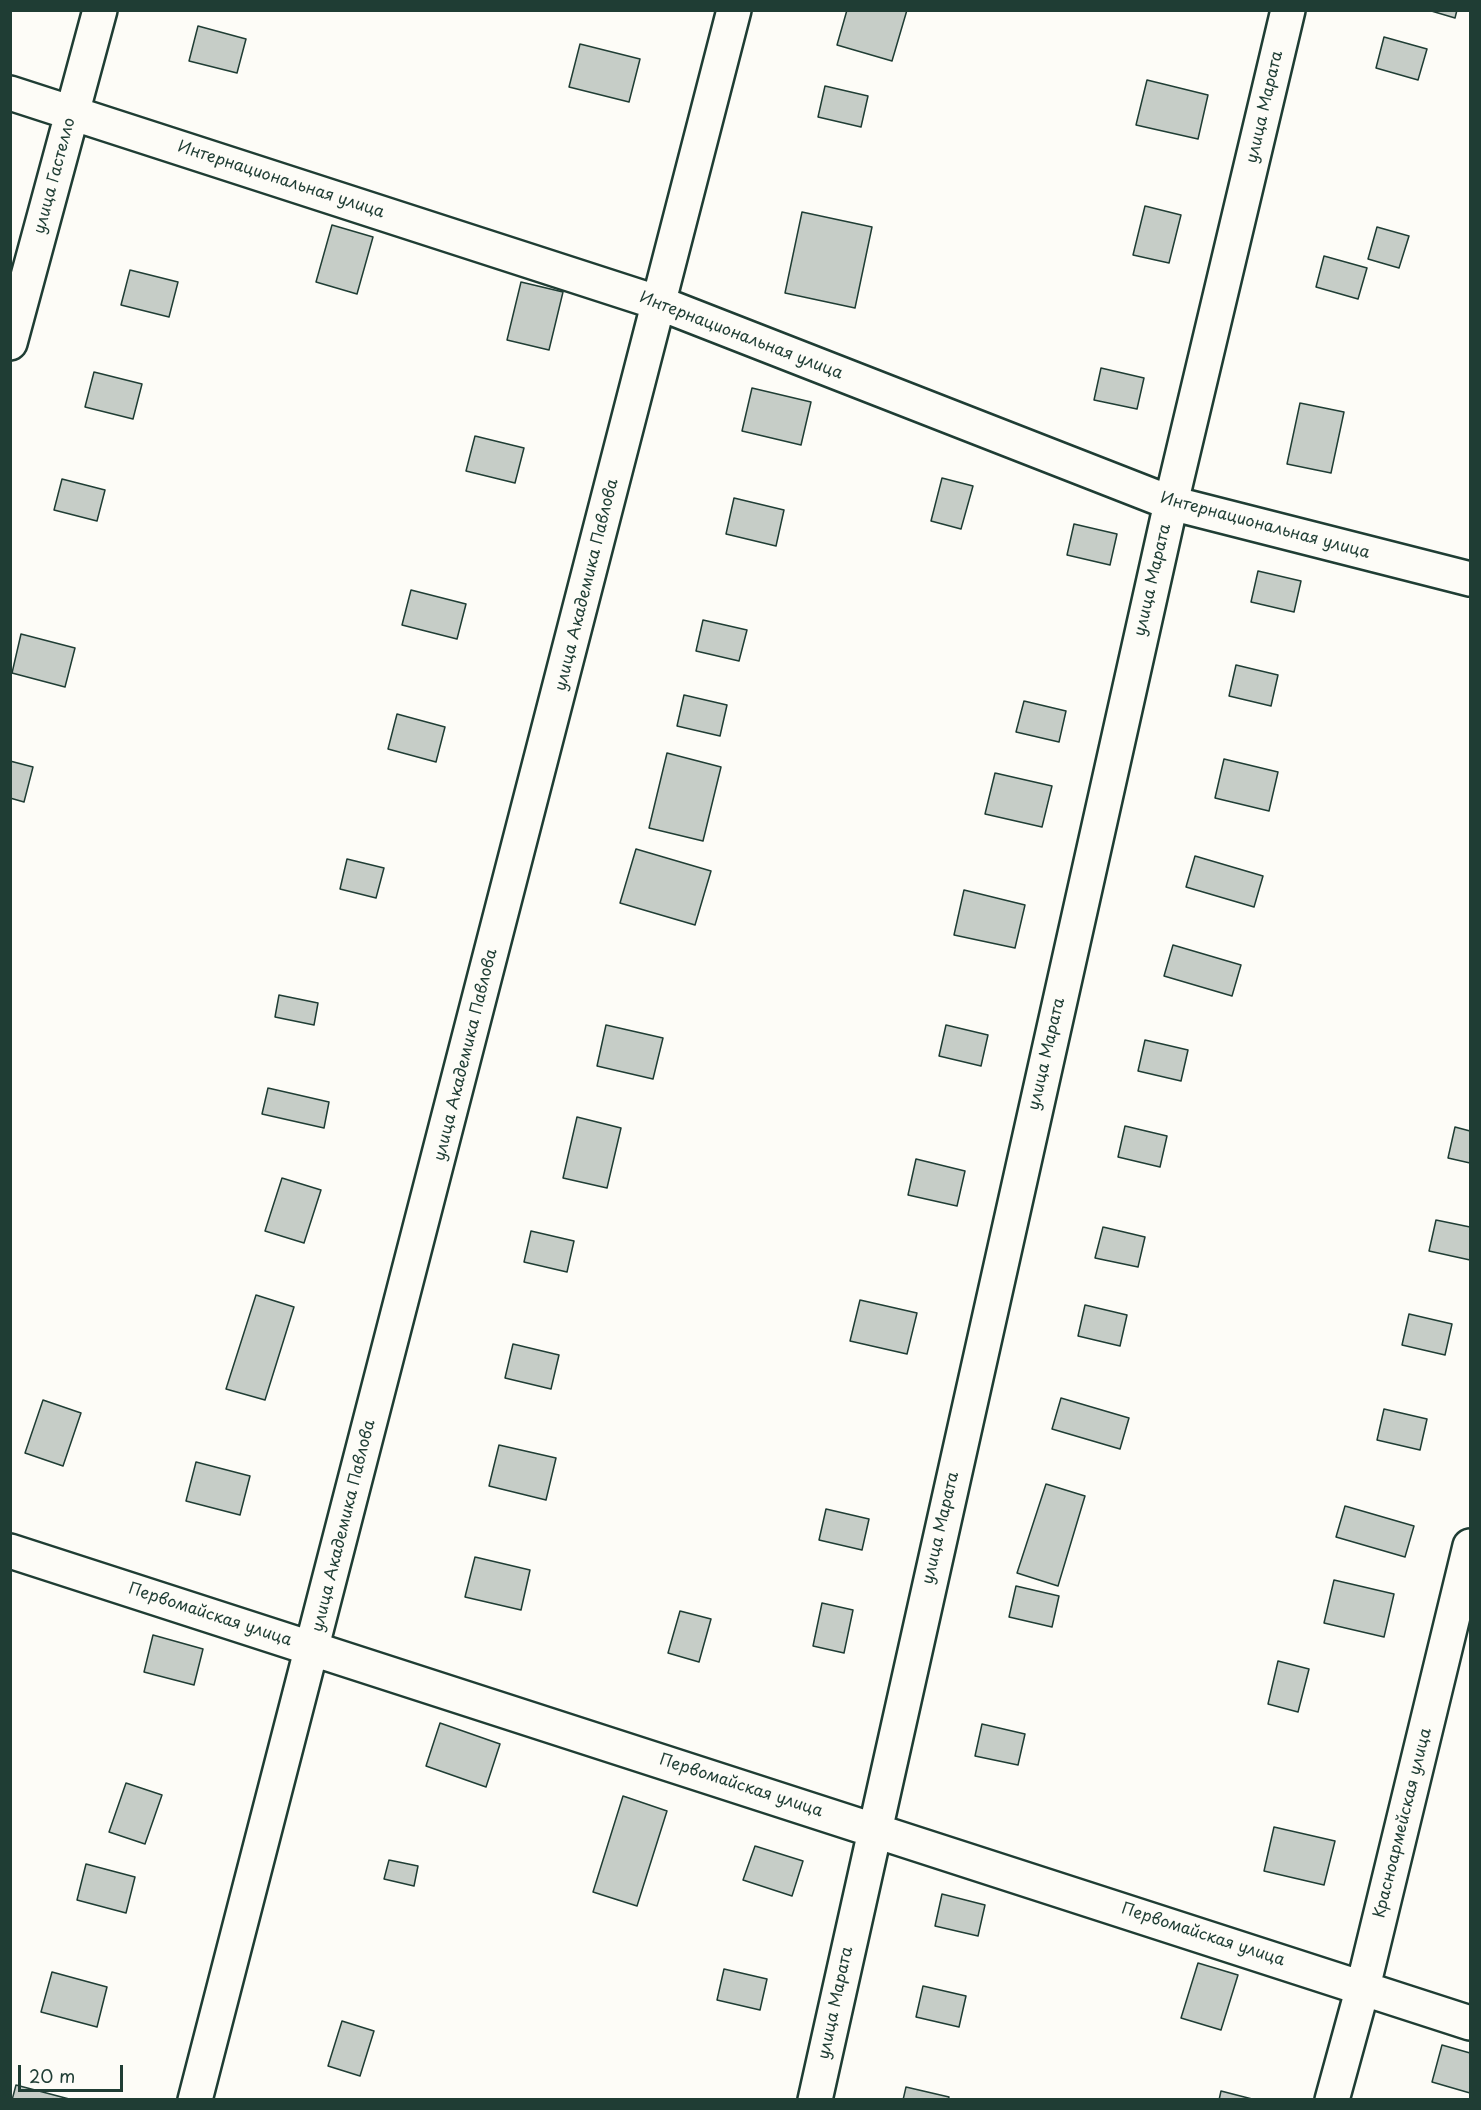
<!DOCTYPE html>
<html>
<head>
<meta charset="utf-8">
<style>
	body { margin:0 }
	#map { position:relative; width:1481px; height:2110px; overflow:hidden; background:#fdfcf7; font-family:"Playpen Sans",sans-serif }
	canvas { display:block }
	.frame { position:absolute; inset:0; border:12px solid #1f3d34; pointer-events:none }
	.scale { position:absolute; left:18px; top:2065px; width:105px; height:27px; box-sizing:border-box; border:3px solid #1f3d34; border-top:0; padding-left:8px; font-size:18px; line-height:21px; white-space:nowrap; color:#1f3d34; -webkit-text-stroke:4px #fdfcf7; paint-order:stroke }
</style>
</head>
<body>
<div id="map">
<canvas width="1481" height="2110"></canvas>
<div class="frame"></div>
<div class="scale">20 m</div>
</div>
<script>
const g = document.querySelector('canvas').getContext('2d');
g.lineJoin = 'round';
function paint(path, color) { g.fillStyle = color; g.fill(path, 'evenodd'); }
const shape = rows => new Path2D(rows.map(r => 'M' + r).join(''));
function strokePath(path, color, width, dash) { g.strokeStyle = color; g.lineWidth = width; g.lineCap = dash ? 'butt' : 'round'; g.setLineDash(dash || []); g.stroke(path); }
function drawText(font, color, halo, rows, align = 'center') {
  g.font = font + ' "Playpen Sans",sans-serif'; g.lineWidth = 4.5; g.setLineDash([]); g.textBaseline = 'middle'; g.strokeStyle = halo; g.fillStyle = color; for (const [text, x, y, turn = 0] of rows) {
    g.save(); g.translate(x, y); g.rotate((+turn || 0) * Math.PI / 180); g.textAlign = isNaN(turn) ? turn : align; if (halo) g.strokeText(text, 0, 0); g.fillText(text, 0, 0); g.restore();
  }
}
const building = shape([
	[847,10,907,10,892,61,837,45,847,10],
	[1428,10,1457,10,1455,18,1428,10],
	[198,26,246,39,237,73,189,61,198,26],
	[1384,37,1427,49,1418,80,1376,68,1384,37],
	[580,44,640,59,629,102,569,87,580,44],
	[1147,80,1208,95,1198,139,1136,125,1147,80],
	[825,86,868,96,861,127,818,117,825,86],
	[1145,206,1181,215,1169,263,1133,255,1145,206],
	[802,212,872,227,855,308,785,293,802,212],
	[332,225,373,237,357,294,316,282,332,225],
	[1377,227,1409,236,1399,268,1368,259,1377,227],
	[1324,256,1367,268,1358,299,1316,287,1324,256],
	[130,270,178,282,169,317,121,305,130,270],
	[521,282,563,292,549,350,507,340,521,282],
	[1101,368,1144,378,1137,409,1094,400,1101,368],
	[94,372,142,384,133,419,85,407,94,372],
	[752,388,811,402,801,445,742,431,752,388],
	[1300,403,1344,412,1331,473,1287,464,1300,403],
	[475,436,524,448,515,483,466,471,475,436],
	[942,478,973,486,961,529,931,521,942,478],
	[62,479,105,490,97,521,54,510,62,479],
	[734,498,784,510,776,546,726,534,734,498],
	[1074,524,1117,534,1110,565,1067,555,1074,524],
	[1258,571,1301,581,1294,612,1251,602,1258,571],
	[411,590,466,604,457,639,402,625,411,590],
	[703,620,747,630,739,661,696,651,703,620],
	[21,634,75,648,65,687,12,673,21,634],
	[1236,665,1278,675,1271,706,1229,696,1236,665],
	[684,695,727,705,720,736,677,726,684,695],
	[1024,701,1066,711,1059,742,1016,732,1024,701],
	[397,714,445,727,436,762,388,749,397,714],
	[667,753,721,767,703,841,649,828,667,753],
	[1224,759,1278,772,1269,811,1215,798,1224,759],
	[10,761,33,767,24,802,10,798,10,761],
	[995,773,1052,786,1042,827,985,814,995,773],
	[636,849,711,871,695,925,620,903,636,849],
	[1195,856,1263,876,1254,907,1186,887,1195,856],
	[347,859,384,868,376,898,340,889,347,859],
	[964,890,1025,905,1015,948,954,935,964,890],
	[1173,945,1241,965,1232,996,1164,976,1173,945],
	[279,995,318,1003,314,1025,275,1017,279,995],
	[606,1025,663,1038,653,1079,597,1066,606,1025],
	[946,1025,988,1035,981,1066,939,1056,946,1025],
	[1145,1040,1188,1050,1181,1081,1138,1071,1145,1040],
	[268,1088,329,1102,324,1128,262,1114,268,1088],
	[577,1117,621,1128,607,1188,563,1178,577,1117],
	[1125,1126,1167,1136,1160,1167,1118,1157,1125,1126],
	[1455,1127,1470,1131,1470,1163,1448,1158,1455,1127],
	[916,1159,965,1171,957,1206,908,1195,916,1159],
	[282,1178,321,1190,304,1243,265,1231,282,1178],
	[1436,1220,1470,1227,1470,1260,1429,1251,1436,1220],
	[1103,1227,1145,1237,1138,1267,1095,1258,1103,1227],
	[531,1231,574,1241,567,1272,524,1262,531,1231],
	[256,1295,294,1307,265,1400,226,1389,256,1295],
	[860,1300,917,1313,907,1354,850,1341,860,1300],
	[1085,1305,1127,1315,1120,1346,1078,1336,1085,1305],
	[1409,1314,1452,1324,1445,1355,1402,1345,1409,1314],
	[513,1344,559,1355,551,1389,505,1378,513,1344],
	[1061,1398,1129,1418,1120,1449,1052,1429,1061,1398],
	[43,1400,81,1413,63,1466,25,1453,43,1400],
	[1384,1409,1427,1419,1420,1450,1377,1440,1384,1409],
	[499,1445,556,1458,546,1500,489,1486,499,1445],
	[196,1462,250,1476,240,1515,186,1501,196,1462],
	[1046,1484,1085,1496,1058,1586,1017,1573,1046,1484],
	[1345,1506,1414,1526,1405,1557,1336,1537,1345,1506],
	[826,1509,869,1519,862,1550,819,1540,826,1509],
	[475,1557,530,1570,521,1610,465,1597,475,1557],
	[1334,1580,1394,1594,1384,1637,1324,1623,1334,1580],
	[1016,1586,1059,1596,1052,1627,1009,1617,1016,1586],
	[822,1603,853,1610,844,1653,813,1646,822,1603],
	[680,1611,711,1619,699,1662,668,1653,680,1611],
	[153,1635,203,1649,194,1685,144,1672,153,1635],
	[1278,1661,1309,1669,1298,1712,1268,1704,1278,1661],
	[440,1723,500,1744,486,1787,426,1766,440,1723],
	[982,1724,1025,1734,1018,1765,975,1756,982,1724],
	[126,1783,162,1795,145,1844,109,1832,126,1783],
	[623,1796,667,1811,637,1906,593,1892,623,1796],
	[1274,1827,1335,1841,1324,1885,1264,1871,1274,1827],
	[755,1846,803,1861,792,1896,743,1880,755,1846],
	[389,1860,418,1866,414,1886,384,1879,389,1860],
	[86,1864,135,1877,126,1913,77,1900,86,1864],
	[942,1894,985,1905,978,1936,935,1926,942,1894],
	[1198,1963,1238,1975,1221,2030,1181,2018,1198,1963],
	[724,1969,767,1979,760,2010,717,2000,724,1969],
	[52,1972,107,1987,97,2027,41,2012,52,1972],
	[923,1986,966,1996,959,2027,916,2017,923,1986],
	[342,2021,374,2031,360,2076,328,2066,342,2021],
	[1442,2045,1470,2053,1470,2093,1432,2082,1442,2045],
	[16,2085,73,2100,12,2100,16,2085],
	[906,2087,949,2097,948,2100,903,2100,906,2087],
	[1221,2091,1256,2100,1219,2100,1221,2091]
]);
paint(building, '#c6cdc7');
strokePath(building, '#1f3d34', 1.5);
const street = shape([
	[10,93,659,303,1171,503,1470,579],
	[10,343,100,10],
	[10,1551,1470,2023],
	[195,2100,734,10],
	[815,2100,1171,503,1288,10],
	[1332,2100,1363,1987,1470,1546]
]);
strokePath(street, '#1f3d34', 38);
strokePath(street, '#fdfcf7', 33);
drawText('16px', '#1f3d34', '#fdfcf7', [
	["улица Марата",1265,107,-77],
	["улица Гастелло",55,176,-75],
	["Интернациональная улица",281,180,18],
	["Интернациональная улица",741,336,21],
	["Интернациональная улица",1265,526,15],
	["улица Марата",1153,580,-77],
	["улица Академика Павлова",587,585,-76],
	["улица Марата",1047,1054,-77],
	["улица Академика Павлова",466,1055,-76],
	["улица Академика Павлова",344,1526,-76],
	["улица Марата",941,1528,-77],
	["Первомайская улица",210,1615,18],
	["Первомайская улица",741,1786,18],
	["Красноармейская улица",1403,1823,-76],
	["Первомайская улица",1203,1935,18],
	["улица Марата",836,2003,-78]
]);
</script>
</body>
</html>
